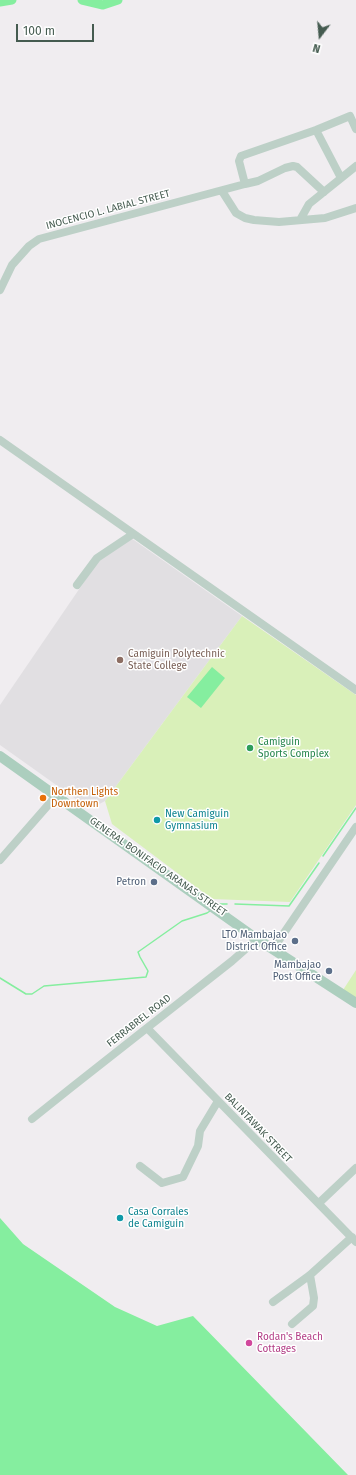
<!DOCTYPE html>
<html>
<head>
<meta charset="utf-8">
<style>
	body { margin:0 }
	#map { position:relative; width:356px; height:1475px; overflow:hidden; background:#f0edf0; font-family:"Fira Sans",sans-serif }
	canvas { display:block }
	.north { position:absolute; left:300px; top:16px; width:40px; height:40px; -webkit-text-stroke:3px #fff; paint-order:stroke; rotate:196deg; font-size:11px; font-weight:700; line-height:16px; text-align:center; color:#455b50 }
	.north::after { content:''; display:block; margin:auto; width:14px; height:18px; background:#455b50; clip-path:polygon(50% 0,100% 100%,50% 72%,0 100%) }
	.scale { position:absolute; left:16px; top:24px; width:78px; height:18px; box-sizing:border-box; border:2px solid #455b50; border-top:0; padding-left:5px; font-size:12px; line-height:14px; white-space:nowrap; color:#455b50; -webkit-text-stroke:3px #fff; paint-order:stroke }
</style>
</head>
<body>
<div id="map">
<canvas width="356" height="1475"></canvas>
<div class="north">N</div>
<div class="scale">100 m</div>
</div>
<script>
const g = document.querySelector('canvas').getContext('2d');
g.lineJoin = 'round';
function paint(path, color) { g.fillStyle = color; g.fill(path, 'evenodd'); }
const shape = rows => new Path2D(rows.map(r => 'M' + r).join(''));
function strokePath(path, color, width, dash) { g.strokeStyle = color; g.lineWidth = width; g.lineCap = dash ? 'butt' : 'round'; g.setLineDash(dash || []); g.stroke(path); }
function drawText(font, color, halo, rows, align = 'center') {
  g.font = font + ' "Fira Sans",sans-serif'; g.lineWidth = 3; g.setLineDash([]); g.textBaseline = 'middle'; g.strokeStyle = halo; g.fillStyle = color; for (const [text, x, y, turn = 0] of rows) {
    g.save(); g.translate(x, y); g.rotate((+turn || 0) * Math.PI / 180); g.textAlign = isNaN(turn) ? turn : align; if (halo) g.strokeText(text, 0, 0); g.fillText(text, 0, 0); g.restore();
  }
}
paint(shape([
	[131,538,242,616,105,801,90,809,0,745,0,705,99,560]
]), '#e1dfe2');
paint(shape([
	[242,616,356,695,356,805,290,902,212,899,112,824,105,801],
	[356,970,356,998,343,990]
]), '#d9f0b9');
paint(shape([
	[212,667,225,678,201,708,187,697],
	[0,1218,23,1244,115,1307,157,1326,193,1316,348,1475,0,1475]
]), '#85ee9f');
strokePath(shape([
	[323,856,356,808],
	[235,904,289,906,319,863],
	[216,905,217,904,227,904],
	[0,978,26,994,32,994,44,986,146,977,148,971,140,957,138,952,182,921,207,913,210,911]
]), '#85ee9f', 1.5);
strokePath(shape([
	[82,0,103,5,118,0],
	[0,2,12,0]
]), '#85ee9f', 9);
strokePath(shape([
	[316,130,341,178],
	[245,184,239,161,241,156,316,130,350,116,356,129],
	[222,191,236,213,245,218,254,220,279,222,325,218,356,208],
	[300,220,309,204,356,166],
	[0,290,12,265,29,246,39,239,245,184,258,181,285,168,293,166,297,167,324,192],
	[0,440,356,690],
	[77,585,97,558,133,534],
	[0,860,56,796],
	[273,949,356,827],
	[147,1028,356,1242],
	[32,1119,72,1087,232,961,257,939],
	[140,1166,162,1183,183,1177,198,1146,200,1131,218,1101],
	[319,1203,356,1168],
	[273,1302,310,1275,352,1237],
	[292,1324,313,1306,314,1298,310,1275]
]), '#bdd0c7', 8);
strokePath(shape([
	[0,756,257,939,356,1003]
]), '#accebe', 10);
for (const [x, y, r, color] of [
	[120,660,4,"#8d6e63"],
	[250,748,4,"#2e9e5b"],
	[43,798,4,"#e8710a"],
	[157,820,4,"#0f9aa8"],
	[154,882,4,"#5c6f8a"],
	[295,941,4,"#5c6f8a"],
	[329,971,4,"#5c6f8a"],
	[120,1218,4,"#0f9aa8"],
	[249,1343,4,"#d1479c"]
]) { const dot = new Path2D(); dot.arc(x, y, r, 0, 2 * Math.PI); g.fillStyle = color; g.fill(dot); strokePath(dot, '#fff', 1.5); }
drawText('10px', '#455b50', '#fff', [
	["INOCENCIO L. LABIAL STREET",108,210,-15],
	["GENERAL BONIFACIO ARANAS STREET",158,867,35],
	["FERRABREL ROAD",139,1021,-38],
	["BALINTAWAK STREET",258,1128,46]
]);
drawText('10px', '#785e54', '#fff', [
	["Camiguin Polytechnic",128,654],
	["State College",128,666]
], 'left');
drawText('10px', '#27864d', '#fff', [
	["Camiguin",258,742],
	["Sports Complex",258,754]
], 'left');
drawText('10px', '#c56008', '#fff', [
	["Northen Lights",51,792],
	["Downtown",51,804]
], 'left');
drawText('10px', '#0d838f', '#fff', [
	["New Camiguin",165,814],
	["Gymnasium",165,826],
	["Casa Corrales",128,1212],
	["de Camiguin",128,1224]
], 'left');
drawText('10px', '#4e5e75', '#fff', [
	["Petron",146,882],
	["LTO Mambajao",287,935],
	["District Office",287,947],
	["Mambajao",321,965],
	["Post Office",321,977]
], 'right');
drawText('10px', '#b23c85', '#fff', [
	["Rodan's Beach",257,1337],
	["Cottages",257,1349]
], 'left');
</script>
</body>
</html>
